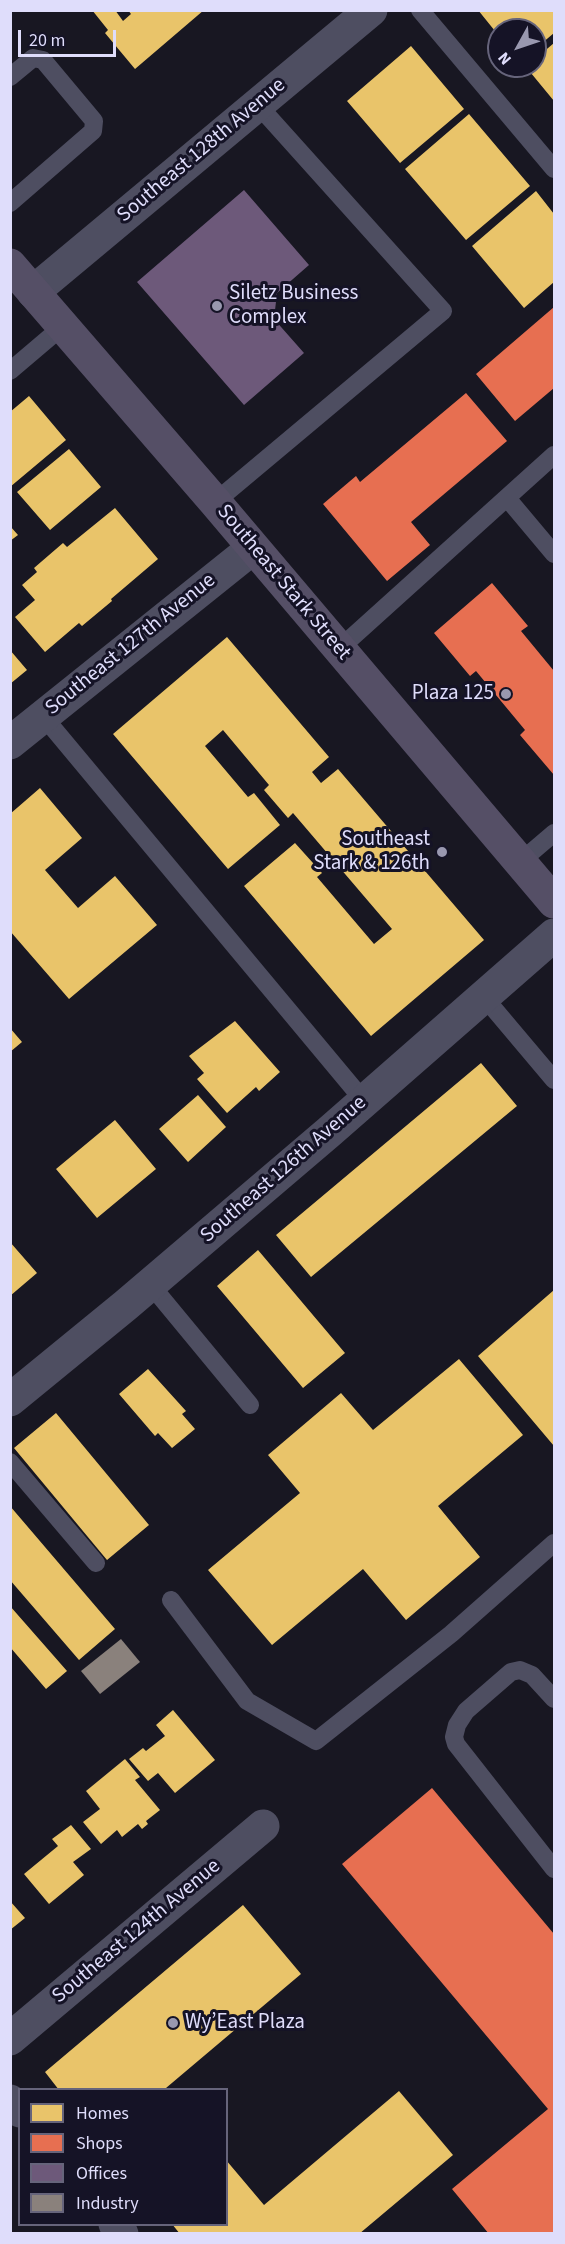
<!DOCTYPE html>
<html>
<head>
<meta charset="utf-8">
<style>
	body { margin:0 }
	#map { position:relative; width:565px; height:2244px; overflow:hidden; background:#181722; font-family:"Source Sans 3",sans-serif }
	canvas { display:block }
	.frame { position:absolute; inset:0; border:12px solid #dfddfb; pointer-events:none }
	.legend { position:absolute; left:18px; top:2088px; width:210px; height:138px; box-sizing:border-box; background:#151326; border:2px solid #66647b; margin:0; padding:8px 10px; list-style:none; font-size:18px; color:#dfddfb }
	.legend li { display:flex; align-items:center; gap:12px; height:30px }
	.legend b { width:30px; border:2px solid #66647b }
	.north { position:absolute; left:487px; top:18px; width:60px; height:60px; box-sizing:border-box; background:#151326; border:2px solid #66647b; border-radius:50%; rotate:230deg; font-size:16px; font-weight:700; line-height:24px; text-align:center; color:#dfddfb }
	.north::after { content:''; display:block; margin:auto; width:21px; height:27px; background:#9998af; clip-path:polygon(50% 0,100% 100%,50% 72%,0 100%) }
	.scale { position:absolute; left:18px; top:30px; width:98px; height:27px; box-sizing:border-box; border:3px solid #dfddfb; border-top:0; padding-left:8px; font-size:18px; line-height:21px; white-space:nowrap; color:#dfddfb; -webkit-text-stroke:4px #151326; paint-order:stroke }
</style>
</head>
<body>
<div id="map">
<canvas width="565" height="2244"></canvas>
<div class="frame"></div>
<ul class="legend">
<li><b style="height:16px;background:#e9c46a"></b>Homes</li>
<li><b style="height:16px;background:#e76f51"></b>Shops</li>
<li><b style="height:16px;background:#6d597a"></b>Offices</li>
<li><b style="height:16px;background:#8a817c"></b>Industry</li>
</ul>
<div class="north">N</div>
<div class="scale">20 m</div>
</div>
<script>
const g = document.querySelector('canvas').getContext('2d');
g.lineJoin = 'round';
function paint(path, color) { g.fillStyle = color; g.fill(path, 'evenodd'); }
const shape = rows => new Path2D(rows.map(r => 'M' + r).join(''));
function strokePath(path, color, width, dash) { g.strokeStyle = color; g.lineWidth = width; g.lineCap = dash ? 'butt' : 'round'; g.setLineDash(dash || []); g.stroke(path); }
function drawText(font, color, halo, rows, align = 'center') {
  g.font = font + ' "Source Sans 3",sans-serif'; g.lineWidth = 6; g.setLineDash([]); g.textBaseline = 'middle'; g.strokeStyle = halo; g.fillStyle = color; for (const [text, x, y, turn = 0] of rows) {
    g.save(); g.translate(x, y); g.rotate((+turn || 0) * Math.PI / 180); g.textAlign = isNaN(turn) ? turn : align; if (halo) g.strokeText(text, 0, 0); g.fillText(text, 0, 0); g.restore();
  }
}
paint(shape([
	[92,10,115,10,123,21,131,14,128,10,204,10,135,69,105,33,108,30],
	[478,10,554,10,554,33,535,49,535,30,499,30,499,36],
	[554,43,554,101,526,67,535,66,535,59],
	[411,46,464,109,400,163,347,101],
	[469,114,530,186,466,240,405,169],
	[536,191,554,214,554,282,524,308,472,246],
	[29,396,66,440,10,487,10,412],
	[69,449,101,487,50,530,17,492],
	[115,508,158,559,111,599,112,601,82,626,79,623,45,652,15,617,35,600,22,585,37,572,34,568,63,543,67,547],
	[10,526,18,535,10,541],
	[227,637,329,757,312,772,321,783,338,769,484,940,371,1036,244,886,295,843,322,873,317,877,374,944,392,929,293,813,288,818,264,790,269,785,223,730,205,746,248,797,254,793,280,825,228,869,113,734],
	[10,650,27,670,10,684],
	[40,788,82,838,45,870,78,908,115,876,157,925,69,999,10,931,10,814],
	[235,1021,280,1072,259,1091,256,1087,227,1113,197,1079,204,1073,189,1056],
	[10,1028,22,1042,10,1052],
	[481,1063,517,1106,311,1277,276,1235],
	[198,1095,226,1127,188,1162,159,1129],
	[115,1120,156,1169,97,1218,56,1169],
	[10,1242,37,1273,10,1296],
	[258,1250,345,1353,303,1388,217,1286],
	[554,1290,554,1446,478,1356],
	[459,1359,523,1435,438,1506,480,1557,406,1620,363,1569,272,1645,208,1570,300,1493,268,1455,341,1393,373,1430],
	[148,1369,186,1411,182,1414,195,1429,172,1448,158,1433,155,1436,119,1394],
	[56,1413,149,1525,107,1560,14,1448],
	[10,1506,115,1629,79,1660,10,1580],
	[10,1606,67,1671,46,1689,10,1647],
	[173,1710,215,1760,175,1793,158,1773,148,1781,129,1759,143,1748,146,1751,165,1736,156,1725],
	[125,1759,140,1777,135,1780,160,1810,146,1821,148,1824,142,1829,138,1824,122,1837,117,1830,101,1844,83,1822,100,1809,86,1791],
	[71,1825,91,1849,73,1862,84,1875,49,1904,24,1874,58,1846,52,1839],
	[10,1901,25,1918,10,1930],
	[243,1905,301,1974,166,2088,167,2090,59,2090,45,2072],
	[399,2091,453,2155,359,2234,180,2234,172,2224,226,2224,226,2160,264,2205]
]), '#e9c46a');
paint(shape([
	[554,307,554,388,515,421,476,374],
	[466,393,507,441,411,522,430,545,387,581,323,504,356,476,360,482],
	[492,583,528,626,521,631,554,671,554,775,520,735,525,730,476,671,470,676,434,633],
	[432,1788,554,1934,554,2234,489,2234,452,2189,548,2109,342,1864]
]), '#e76f51');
paint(shape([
	[244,190,309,265,277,293,274,319,304,353,244,405,137,282]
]), '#6d597a');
paint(shape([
	[121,1639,140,1662,100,1694,81,1671]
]), '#8a817c');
strokePath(shape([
	[420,10,554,169],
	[10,77,33,58,43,60,94,121,93,131,10,203],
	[10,371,63,326],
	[507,498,554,554],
	[215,502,443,311,258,105],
	[339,649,554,455],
	[43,716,364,1101],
	[520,862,554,833],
	[484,997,554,1080],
	[150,1284,250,1405],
	[10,1462,96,1563],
	[171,1600,247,1701,316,1741,451,1634,554,1543],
	[554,1699,532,1675,520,1670,511,1672,466,1711,457,1725,454,1737,456,1744,554,1869]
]), '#4e4e61', 18);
strokePath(shape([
	[33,292,371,10],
	[10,743,253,548],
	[10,1400,126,1305,329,1132,554,935],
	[10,2039,263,1826],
	[10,2101,20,2111],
	[115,2224,122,2234]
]), '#4e4e61', 33);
strokePath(shape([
	[10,265,215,502,554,902]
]), '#554f66', 33);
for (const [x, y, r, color] of [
	[217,306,6,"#9998af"],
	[506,694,6,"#9998af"],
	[442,852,6,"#9998af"],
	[173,2023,6,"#9998af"]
]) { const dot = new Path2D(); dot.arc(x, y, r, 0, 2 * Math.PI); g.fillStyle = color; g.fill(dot); strokePath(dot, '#151326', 2); }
drawText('21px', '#dfddfb', '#151326', [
	["Southeast 128th Avenue",202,151,-40],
	["Southeast Stark Street",283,583,50],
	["Southeast 127th Avenue",131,645,-39],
	["Southeast 126th Avenue",284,1170,-41],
	["Southeast 124th Avenue",137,1932,-40]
]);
drawText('21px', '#dfddfb', '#151326', [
	["Siletz Business",229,294],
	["Complex",229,318],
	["Plaza 125",494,694,"right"],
	["Southeast",430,840,"right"],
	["Stark & 126th",430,864,"right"],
	["Wy’East Plaza",185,2023]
], 'left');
</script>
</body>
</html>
